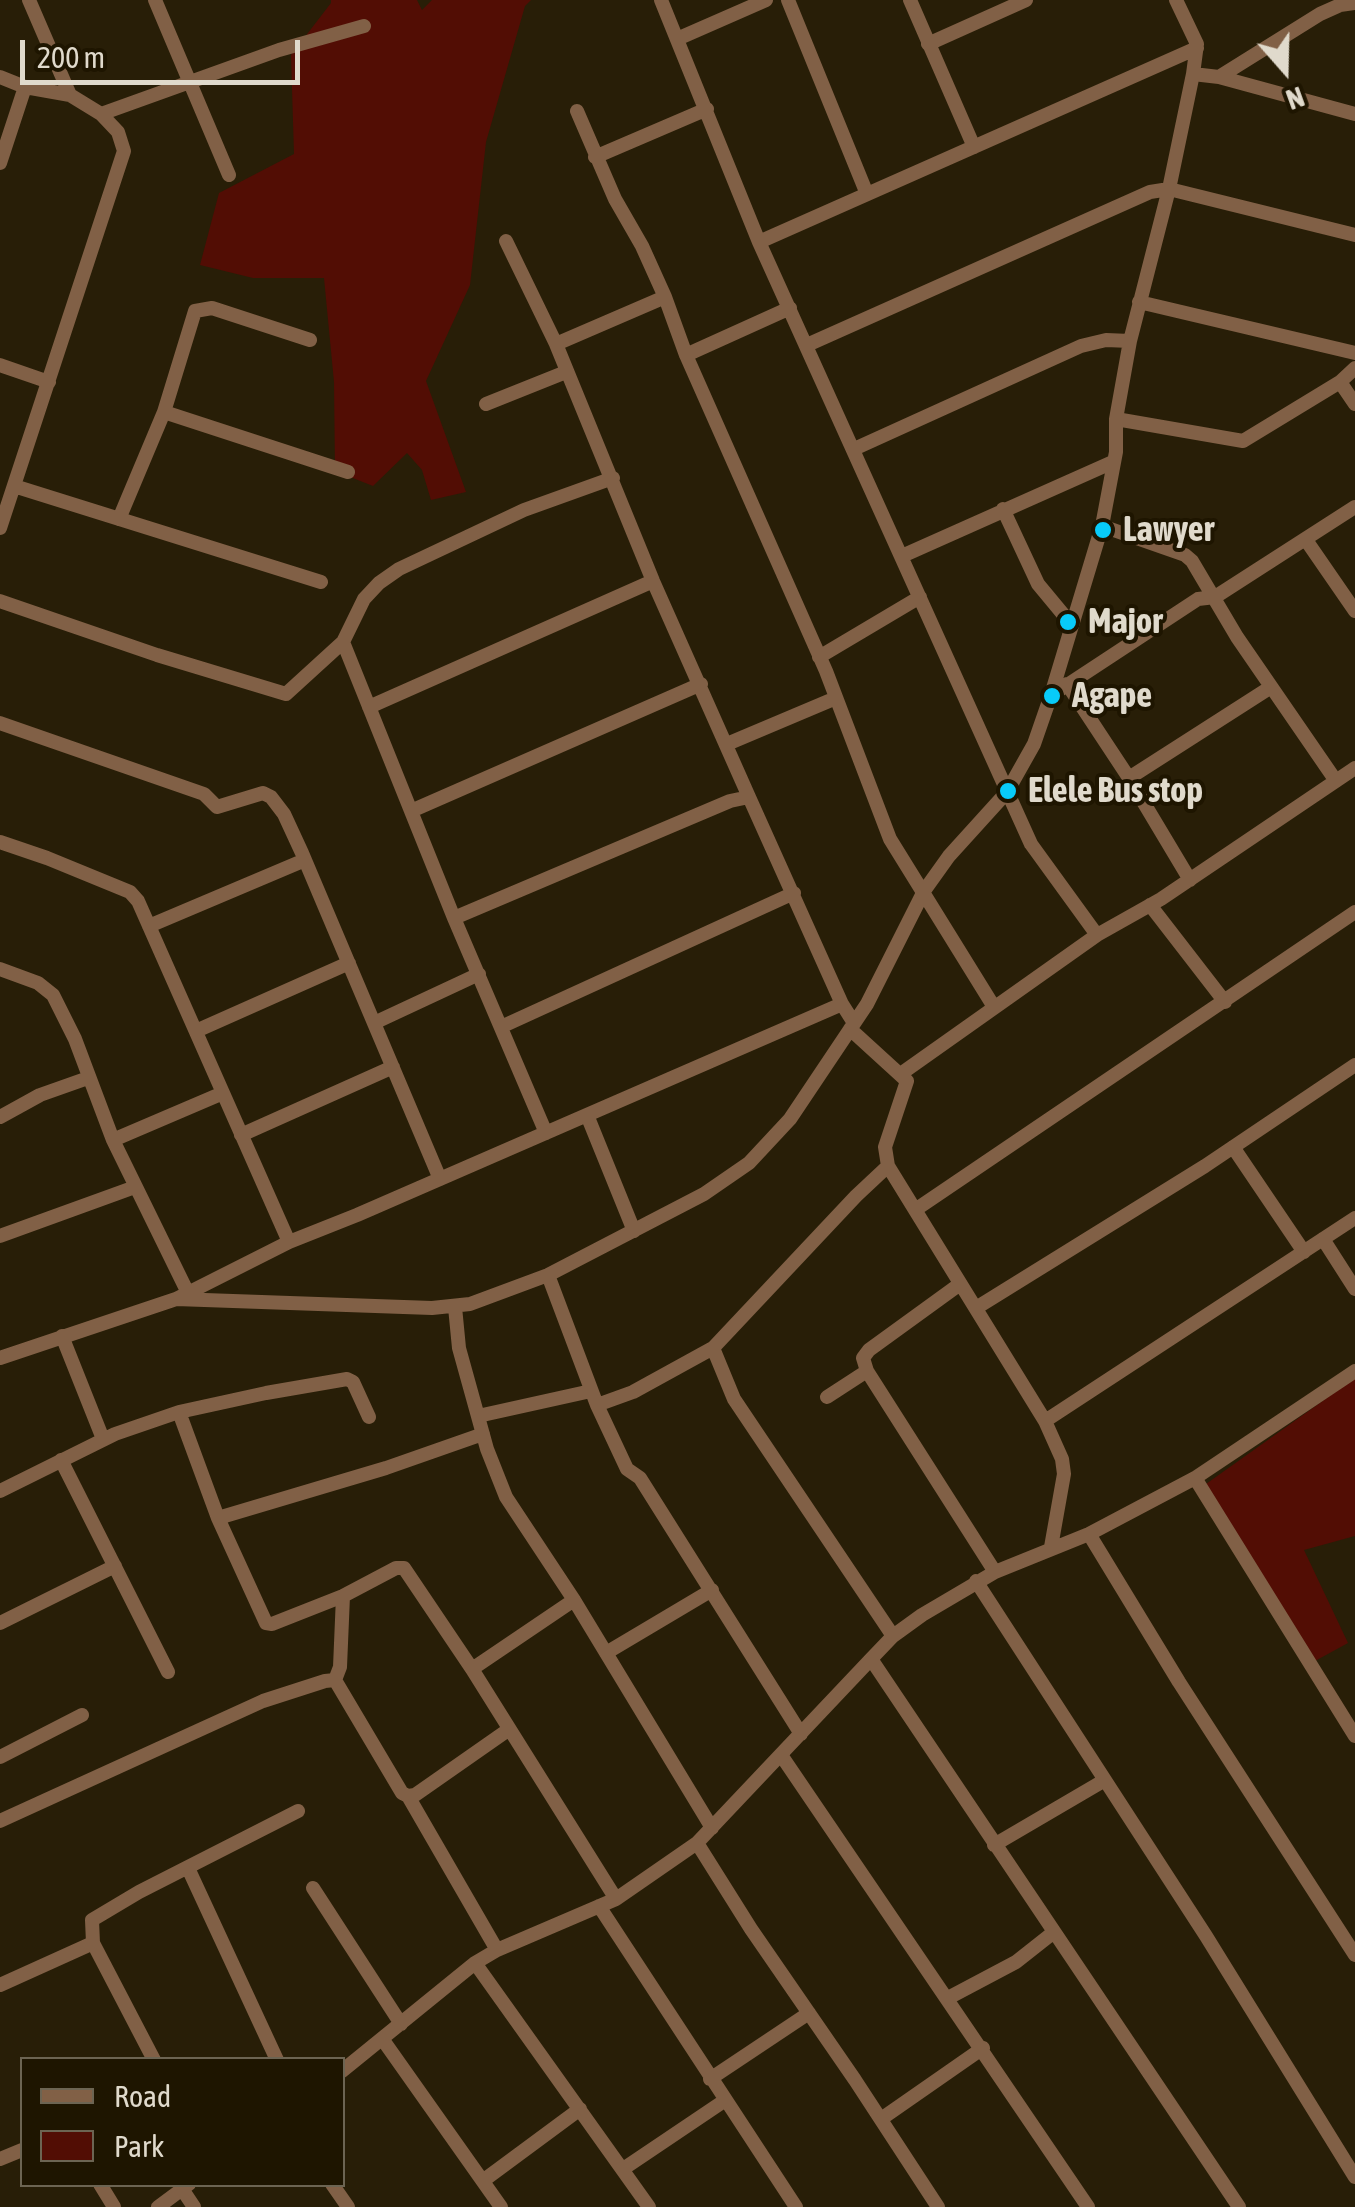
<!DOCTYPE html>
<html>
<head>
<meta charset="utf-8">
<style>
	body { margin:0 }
	#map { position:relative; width:1355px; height:2207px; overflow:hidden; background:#281e07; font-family:"Asap Condensed",sans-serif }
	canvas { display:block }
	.legend { position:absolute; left:20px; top:2057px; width:325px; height:130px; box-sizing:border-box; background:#1e1500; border:2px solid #6c6452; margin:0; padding:12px 18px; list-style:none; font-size:30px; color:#e0dacc }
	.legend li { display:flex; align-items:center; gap:20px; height:50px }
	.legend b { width:50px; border:2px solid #6c6452 }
	.north { position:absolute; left:1235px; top:20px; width:100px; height:100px; -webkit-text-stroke:8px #1e1500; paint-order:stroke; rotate:160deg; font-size:28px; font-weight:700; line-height:40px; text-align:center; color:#e0dacc }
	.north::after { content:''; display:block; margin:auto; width:35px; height:45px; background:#e0dacc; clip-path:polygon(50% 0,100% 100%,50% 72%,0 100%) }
	.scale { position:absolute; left:20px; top:40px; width:280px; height:45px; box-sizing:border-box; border:5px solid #e0dacc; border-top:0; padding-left:12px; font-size:30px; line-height:35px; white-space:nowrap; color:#e0dacc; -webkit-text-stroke:8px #1e1500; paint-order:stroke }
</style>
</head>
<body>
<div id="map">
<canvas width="1355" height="2207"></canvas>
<ul class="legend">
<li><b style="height:12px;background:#816046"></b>Road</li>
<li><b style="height:28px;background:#520d04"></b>Park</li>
</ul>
<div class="north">N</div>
<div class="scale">200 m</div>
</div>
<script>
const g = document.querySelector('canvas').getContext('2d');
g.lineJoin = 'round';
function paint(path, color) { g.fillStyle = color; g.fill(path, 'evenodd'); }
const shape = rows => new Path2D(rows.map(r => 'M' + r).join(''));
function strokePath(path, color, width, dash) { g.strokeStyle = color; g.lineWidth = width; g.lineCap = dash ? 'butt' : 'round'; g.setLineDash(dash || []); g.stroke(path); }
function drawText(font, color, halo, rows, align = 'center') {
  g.font = font + ' "Asap Condensed",sans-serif'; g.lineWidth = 8; g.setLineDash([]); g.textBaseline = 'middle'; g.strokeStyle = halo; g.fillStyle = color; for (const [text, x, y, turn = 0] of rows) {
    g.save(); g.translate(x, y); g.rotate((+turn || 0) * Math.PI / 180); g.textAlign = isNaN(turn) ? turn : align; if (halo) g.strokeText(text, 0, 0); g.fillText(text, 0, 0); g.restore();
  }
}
paint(shape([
	[331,0,417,0,422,10,432,0,531,0,525,6,486,142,470,285,426,381,466,492,431,500,422,470,407,453,373,486,335,471,334,382,324,278,253,278,200,265,219,193,294,154,291,55,331,3],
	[1355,1378,1355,1536,1304,1550,1348,1643,1315,1661,1206,1484]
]), '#520d04');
strokePath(shape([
	[29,0,70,95],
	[155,0,229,175],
	[661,0,759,242,1031,844,1097,935],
	[788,0,867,194],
	[910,0,974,147],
	[677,39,766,0],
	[928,44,1026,0],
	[1193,74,1219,77,1320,14,1340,5,1355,3],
	[0,77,25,87,70,95,101,114,118,132,124,151,0,528],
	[1219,77,1355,114],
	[577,111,615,199,642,246,665,297,686,355,826,671,890,839,994,1007],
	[101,114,279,50,364,26],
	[595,157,707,109],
	[0,163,25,87],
	[506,241,556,344,653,581,749,797,842,1004,854,1023],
	[759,242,1197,48],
	[1139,302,1355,353],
	[556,344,665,297],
	[807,345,1150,192,1169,189,1355,235],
	[686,355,790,308],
	[0,365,49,382],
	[1355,368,1340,382,1355,404],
	[486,404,566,372],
	[164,412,348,472],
	[1116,419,1243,441,1340,382],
	[854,449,1081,346,1106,340,1130,341],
	[14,486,321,582],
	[1003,509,1038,584,1072,625],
	[119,519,164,412,195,311,212,308,310,340],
	[1102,526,1185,555,1192,561,1237,637,1336,781],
	[1306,540,1355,611],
	[902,556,1113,462],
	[0,601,157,655,286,694,343,642,364,599,379,583,399,569,524,510,613,478],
	[343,642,454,918,546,1133],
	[819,657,920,597],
	[1067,684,1129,778,1190,880],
	[1052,695,1198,599,1215,597,1355,507],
	[369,707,653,581],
	[0,723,204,794,217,807,263,793,271,797,284,814,302,853,440,1179],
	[727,744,836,698],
	[1129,778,1271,687],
	[411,811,701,684],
	[0,842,47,858,130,892,138,901,289,1242],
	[1150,905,1225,1002],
	[454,918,730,801,749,797],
	[149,926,305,860],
	[0,969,38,983,53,995,75,1039,113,1140,187,1291],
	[374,1023,479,974],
	[503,1026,794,893],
	[850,1029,907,1081,885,1147,888,1166,1045,1421,1062,1459,1064,1474,1051,1547],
	[196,1031,349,963],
	[902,1073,1097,935,1161,899,1355,768],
	[587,1115,634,1231],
	[0,1117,40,1095,88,1078],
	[241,1135,393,1067],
	[113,1140,223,1093],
	[1233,1147,1304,1252],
	[915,1210,1355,912],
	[0,1236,135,1187],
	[1323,1239,1355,1289],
	[548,1275,597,1405,627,1469,640,1478,801,1734],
	[960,1284,869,1350,863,1358,867,1371,995,1572],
	[176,1299,289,1242,357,1215,842,1004],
	[455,1307,459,1348,487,1449,506,1497,574,1600,712,1828],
	[976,1308,1205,1166,1355,1065],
	[62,1336,103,1439],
	[713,1348,734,1399,893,1636],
	[0,1358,176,1299,432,1308,470,1304,548,1275,704,1194,749,1163,790,1119,867,1004,924,891,949,856,1007,792,1034,744,1051,695,1102,526,1116,452,1116,419,1130,341,1169,189,1193,74,1197,44,1176,0],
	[827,1397,867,1371],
	[597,1405,633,1392,713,1348,856,1196,888,1166],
	[179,1412,218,1518,266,1623,272,1624,343,1596,396,1568,404,1568,472,1669,616,1899],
	[478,1416,591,1391],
	[1045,1421,1355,1218],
	[61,1460,168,1672],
	[1195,1478,1355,1736],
	[0,1491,115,1434,179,1412,266,1393,347,1379,353,1382,369,1417],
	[218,1518,386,1468,483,1434],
	[1089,1534,1179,1682,1355,1955],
	[976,1581,1206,1936,1355,2177],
	[0,1623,115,1566],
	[606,1653,712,1590],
	[871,1659,1239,2207],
	[472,1669,574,1600],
	[335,1680,340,1667,343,1596],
	[781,1755,1088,2207],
	[0,1757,82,1715],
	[408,1796,497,1950],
	[0,1821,263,1701,325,1681,335,1680,402,1793,408,1796,415,1795,508,1730],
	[697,1843,751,1929,855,2080,938,2207],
	[994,1845,1105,1780],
	[188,1868,277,2060],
	[313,1888,401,2024],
	[599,1906,796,2207],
	[475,1963,649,2207],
	[0,1985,93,1943],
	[948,1998,1016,1962,1054,1932],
	[383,2040,501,2207],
	[154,2060,93,1943,92,1920,139,1892,298,1811],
	[342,2071,475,1963,497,1950,616,1899,697,1843,871,1659,893,1636,922,1615,995,1572,1089,1534,1195,1478,1355,1371],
	[710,2079,809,2013],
	[881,2119,983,2048],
	[0,2159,22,2150],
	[623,2169,724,2101],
	[484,2180,580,2109],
	[100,2184,114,2207],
	[332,2184,348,2207],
	[182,2189,194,2207],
	[158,2207,189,2184]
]), '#816046', 14);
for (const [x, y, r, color] of [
	[1103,530,10,"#08cbf9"],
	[1068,622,10,"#08cbf9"],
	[1052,696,10,"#08cbf9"],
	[1008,791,10,"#08cbf9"]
]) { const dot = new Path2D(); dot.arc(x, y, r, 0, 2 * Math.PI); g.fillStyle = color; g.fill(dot); strokePath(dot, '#1e1500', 4); }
drawText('bold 35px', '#e0dacc', '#1e1500', [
	["Lawyer",1123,530],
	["Major",1088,622],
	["Agape",1072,696],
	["Elele Bus stop",1028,791]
], 'left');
</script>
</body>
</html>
